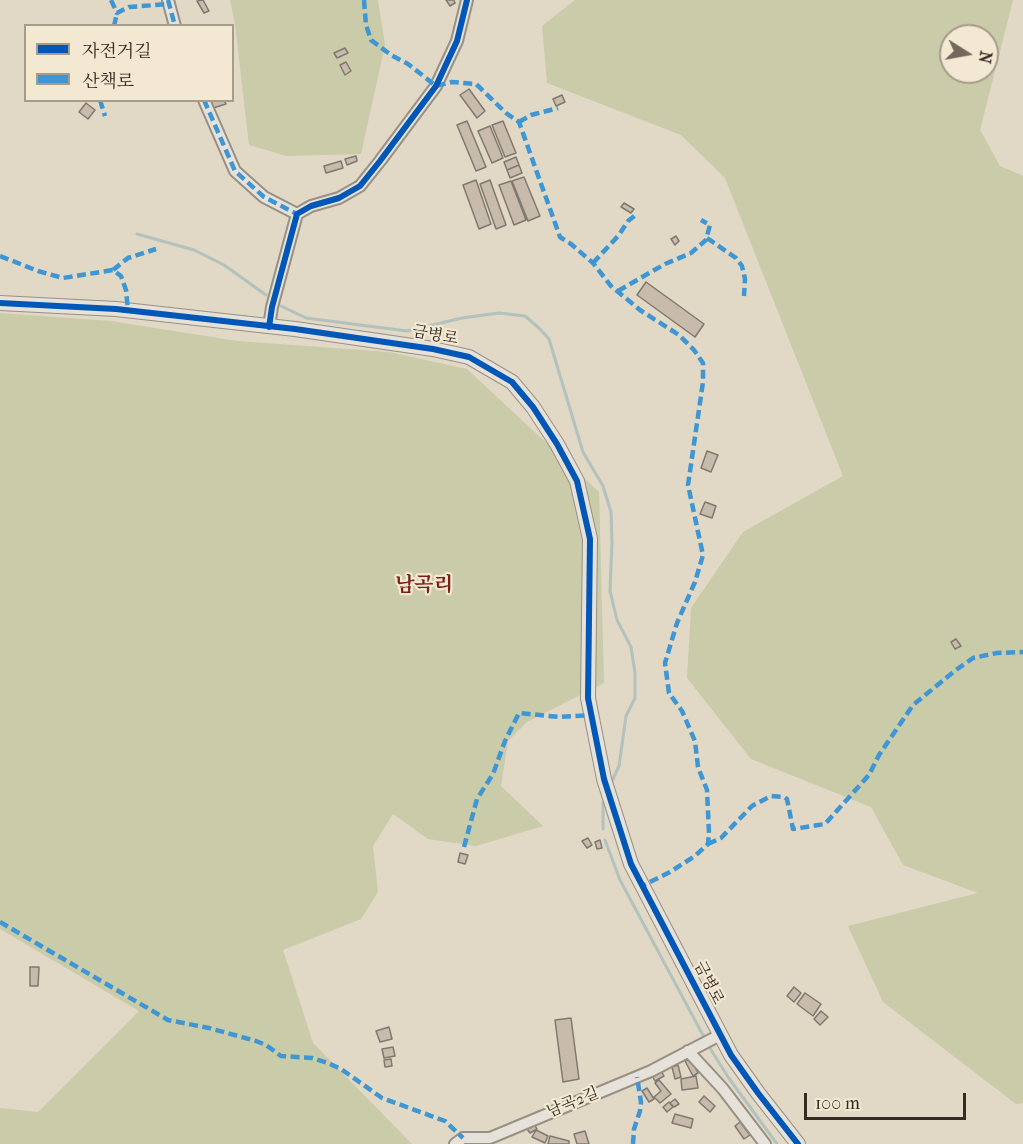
<!DOCTYPE html>
<html>
<head>
<meta charset="utf-8">
<style>
	body { margin:0 }
	#map { position:relative; width:1023px; height:1144px; overflow:hidden; background:#e1d8c5; font-family:"IM FELL French Canon","Noto Serif KR",serif }
	canvas { display:block }
	.legend { position:absolute; left:24px; top:24px; width:210px; height:78px; box-sizing:border-box; background:#f3e8d2; border:2px solid #a79c8c; margin:0; padding:8px 10px; list-style:none; font-size:18px; color:#362b22 }
	.legend li { display:flex; align-items:center; gap:12px; height:30px }
	.legend b { width:30px; border:2px solid #a79c8c }
	.north { position:absolute; left:939px; top:24px; width:60px; height:60px; box-sizing:border-box; background:#f3e8d2; border:2px solid #a79c8c; border-radius:50%; rotate:101deg; font-size:16px; font-weight:700; line-height:24px; text-align:center; color:#362b22 }
	.north::after { content:''; display:block; margin:auto; width:21px; height:27px; background:#72685b; clip-path:polygon(50% 0,100% 100%,50% 72%,0 100%) }
	.scale { position:absolute; left:804px; top:1093px; width:162px; height:27px; box-sizing:border-box; border:3px solid #362b22; border-top:0; padding-left:8px; font-size:18px; line-height:21px; white-space:nowrap; color:#362b22; -webkit-text-stroke:4px #f3e8d2; paint-order:stroke }
</style>
</head>
<body>
<div id="map">
<canvas width="1023" height="1144"></canvas>
<ul class="legend">
<li><b style="height:8px;background:#0057b8"></b>자전거길</li>
<li><b style="height:8px;background:#3e96d5"></b>산책로</li>
</ul>
<div class="north">N</div>
<div class="scale">100 m</div>
</div>
<script>
const g = document.querySelector('canvas').getContext('2d');
g.lineJoin = 'round';
function paint(path, color) { g.fillStyle = color; g.fill(path, 'evenodd'); }
const shape = rows => new Path2D(rows.map(r => 'M' + r).join(''));
function strokePath(path, color, width, dash) { g.strokeStyle = color; g.lineWidth = width; g.lineCap = dash ? 'butt' : 'round'; g.setLineDash(dash || []); g.stroke(path); }
function drawText(font, color, halo, rows, align = 'center') {
  g.font = font + ' "IM FELL French Canon","Noto Serif KR",serif'; g.lineWidth = 4.5; g.setLineDash([]); g.textBaseline = 'middle'; g.strokeStyle = halo; g.fillStyle = color; for (const [text, x, y, turn = 0] of rows) {
    g.save(); g.translate(x, y); g.rotate((+turn || 0) * Math.PI / 180); g.textAlign = isNaN(turn) ? turn : align; if (halo) g.strokeText(text, 0, 0); g.fillText(text, 0, 0); g.restore();
  }
}
paint(shape([
	[230,0,378,0,385,45,361,154,286,156,249,145,235,24],
	[575,0,1013,0,980,130,1000,166,1023,176,1023,1103,1016,1104,883,1002,848,926,978,893,903,865,871,807,751,759,687,678,691,608,743,532,843,476,725,178,681,135,547,83,542,26],
	[951,36,987,36,987,72,951,72],
	[0,313,111,321,237,341,389,352,467,369,599,492,604,683,527,722,508,741,501,786,543,826,476,846,428,839,393,814,373,846,378,892,361,919,283,950,313,1043,412,1144,0,1144,0,1108,38,1112,139,1011,0,929]
]), '#c9cba9');
strokePath(shape([
	[137,234,194,250,224,265,266,295],
	[281,306,306,318,407,331,462,318,499,313,525,316,539,328,549,339,583,452,603,486,611,512,612,542,610,591,617,620,631,647,635,673,635,698,626,716,619,766,611,783],
	[603,829,603,804,605,798],
	[605,840,620,880,705,1039],
	[708,1045,728,1077,777,1144]
]), '#b2c2bd', 3);
const building = shape([
	[203,0,209,11,204,13,197,1,203,0],
	[446,0,454,0,455,3,450,6,446,0],
	[345,48,348,53,337,58,334,53,345,48],
	[346,62,351,71,345,75,340,65,346,62],
	[469,89,485,111,477,118,460,95,469,89],
	[562,95,565,102,556,106,553,99,562,95],
	[215,100,224,100,226,104,213,108,211,102,215,100],
	[86,103,95,110,88,119,79,112,86,103],
	[467,121,486,167,476,171,457,125,467,121],
	[503,121,516,153,505,157,492,125,503,121],
	[490,126,503,158,492,163,478,131,490,126],
	[356,156,357,161,347,165,345,159,356,156],
	[516,157,519,165,507,170,504,162,516,157],
	[341,161,343,168,326,173,324,166,341,161],
	[519,165,522,173,510,178,507,170,519,165],
	[524,177,540,216,528,221,512,181,524,177],
	[476,180,491,224,479,229,463,185,476,180],
	[490,180,506,225,496,229,480,184,490,180],
	[511,181,526,220,514,225,499,185,511,181],
	[624,203,634,209,631,213,621,207,624,203],
	[676,236,679,241,675,245,671,239,676,236],
	[646,282,704,324,695,337,637,295,646,282],
	[707,451,718,455,711,472,701,468,707,451],
	[705,502,716,506,712,518,700,514,705,502],
	[956,639,961,646,955,649,951,642,956,639],
	[588,838,592,845,587,848,582,841,588,838],
	[600,840,602,848,597,849,595,842,600,840],
	[460,853,468,855,465,864,458,862,460,853],
	[30,967,39,967,38,986,30,986,30,967],
	[794,987,801,993,794,1002,787,996,794,987],
	[805,993,821,1004,813,1016,797,1004,805,993],
	[821,1011,828,1017,820,1025,814,1019,821,1011],
	[571,1018,579,1079,563,1082,555,1020,571,1018],
	[389,1027,392,1039,380,1042,376,1031,389,1027],
	[393,1047,395,1056,384,1058,382,1049,393,1047],
	[391,1059,392,1066,385,1067,384,1060,391,1059],
	[690,1059,698,1073,693,1076,685,1061,690,1059],
	[678,1065,681,1077,675,1079,672,1067,678,1065],
	[660,1069,664,1076,655,1081,651,1074,660,1069],
	[696,1076,698,1088,682,1090,681,1079,696,1076],
	[659,1080,671,1094,660,1103,654,1097,661,1091,655,1083,659,1080],
	[647,1088,654,1099,649,1102,642,1091,647,1088],
	[704,1096,715,1106,710,1112,699,1102,704,1096],
	[675,1099,679,1104,674,1107,670,1103,675,1099],
	[669,1102,673,1107,667,1112,663,1107,669,1102],
	[675,1114,693,1119,691,1128,672,1123,675,1114],
	[533,1122,537,1129,530,1133,525,1126,533,1122],
	[740,1122,750,1135,744,1139,735,1126,740,1122],
	[536,1130,548,1136,545,1143,532,1137,536,1130],
	[585,1131,589,1144,577,1144,574,1134,585,1131],
	[550,1136,569,1141,569,1144,548,1144,550,1136]
]);
paint(building, '#c9bbac');
strokePath(building, '#80796f', 1.5);
const minor = shape([
	[168,0,175,26],
	[204,100,235,171,264,197,297,214],
	[269,327,272,307,297,214,311,206,339,198,360,186,380,161,436,86,457,41,467,0],
	[688,1051,723,1089,765,1144],
	[455,1144,463,1138,490,1138,651,1071,720,1035]
]);
const tertiary = shape([
	[0,303,116,309,295,329,433,349,469,357,512,382,533,407,557,444,577,481,590,539,588,698,604,779,631,864,731,1055,758,1093,798,1144]
]);
strokePath(minor, '#979085', 14);
strokePath(tertiary, '#979085', 16);
strokePath(minor, '#e7e2d9', 10);
strokePath(tertiary, '#e7e2d9', 14);
strokePath(shape([
	[111,0,117,13,129,7,169,4],
	[168,0,175,26],
	[364,0,366,25,371,40,391,55,408,64,436,86,452,82,476,84,506,113,519,122,560,237,571,244,593,263,611,286,640,310,679,335,694,350,703,363,703,382,688,485,703,555,695,582,677,623,665,663,669,693,682,711,695,741,698,767,707,790,709,833,708,844,695,856,670,872,642,886],
	[114,26,117,13],
	[100,100,105,116],
	[204,100,235,171,264,197,297,214],
	[519,122,531,115,558,108],
	[707,238,736,258,742,266,745,279,744,296],
	[0,256,38,271,63,278,113,270,121,276,126,290,128,310],
	[593,263,619,235,628,221,637,214],
	[113,270,128,258,156,249],
	[618,291,665,264,691,253,706,240,710,225,701,220],
	[708,844,721,838,752,806,771,796,784,797,787,799,793,829,825,824,869,775,879,755,913,705,956,670,973,658,997,653,1023,652],
	[464,847,477,799,493,774,505,741,519,713,559,717,591,715],
	[0,922,168,1020,209,1028,256,1041,266,1045,281,1056,312,1058,328,1063,341,1069,382,1098,445,1121,463,1138],
	[633,1144,634,1129,640,1111,641,1102,637,1077]
]), '#3e96d5', 4.5, [9, 4.5]);
strokePath(shape([
	[0,303,116,309,295,329,433,349,469,357,512,382,533,407,557,444,577,481,590,539,588,698,604,779,631,864,731,1055,758,1093,798,1144],
	[269,327,272,307,297,214,311,206,339,198,360,186,380,161,436,86,457,41,467,0]
]), '#0057b8', 6);
drawText('16px', '#362b22', '#f3e8d2', [
	["금병로",435,336,10],
	["금병로",708,983,63],
	["남곡2길",573,1103,-22]
]);
drawText('bold 20px', '#7a1f14', '#f3e8d2', [
	["남곡리",424,586]
]);
</script>
</body>
</html>
